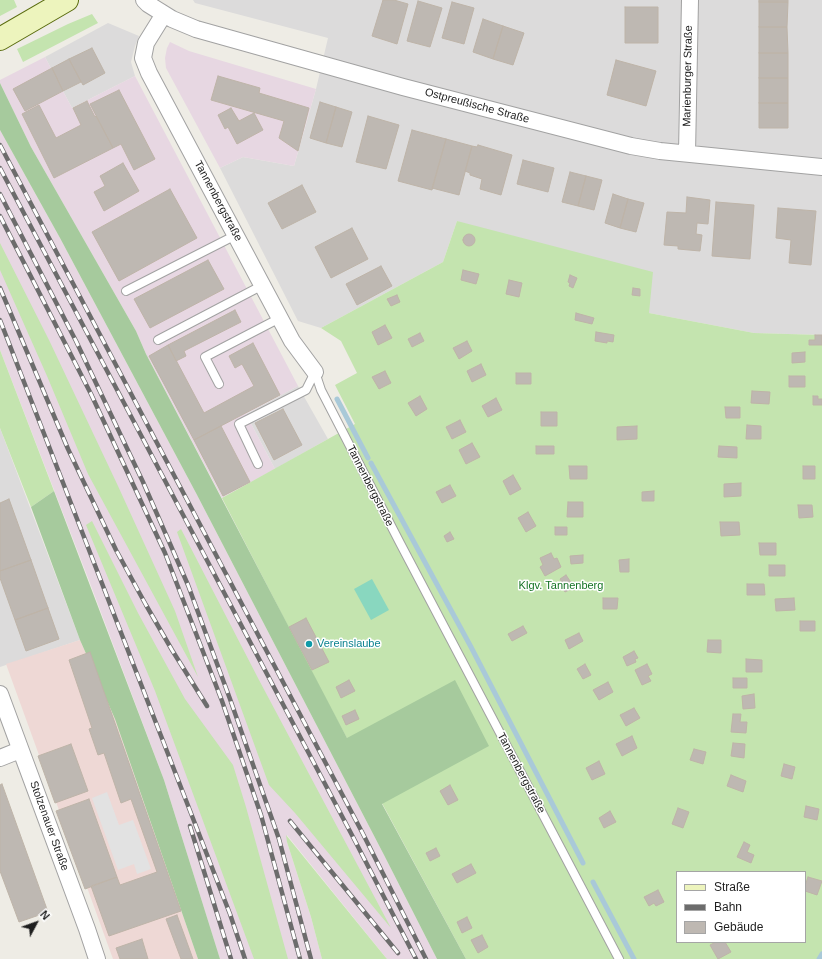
<!DOCTYPE html>
<html>
<head>
<meta charset="utf-8">
<style>
	body { margin:0 }
	#map { position:relative; width:822px; height:959px; overflow:hidden; background:#eeece5; font-family:Arial,sans-serif }
	canvas { display:block }
	.legend { position:absolute; left:676px; top:871px; width:130px; height:72px; box-sizing:border-box; background:#fff; border:1px solid #a5a5a5; margin:0; padding:5px 7px; list-style:none; font-size:12px; color:#1e1e1e }
	.legend li { display:flex; align-items:center; gap:8px; height:20px }
	.legend b { width:20px; border:1px solid #a5a5a5 }
	.north { position:absolute; left:16px; top:903px; width:40px; height:40px; -webkit-text-stroke:3px #fff; paint-order:stroke; rotate:49deg; font-size:11px; font-weight:700; line-height:16px; text-align:center; color:#1e1e1e }
	.north::after { content:''; display:block; margin:auto; width:14px; height:18px; background:#1e1e1e; clip-path:polygon(50% 0,100% 100%,50% 72%,0 100%) }
</style>
</head>
<body>
<div id="map">
<canvas width="822" height="959"></canvas>
<ul class="legend">
<li><b style="height:5px;background:#edf4bd"></b>Straße</li>
<li><b style="height:5px;background:#6c6c6c"></b>Bahn</li>
<li><b style="height:11px;background:#beb8b2"></b>Gebäude</li>
</ul>
<div class="north">N</div>
</div>
<script>
const g = document.querySelector('canvas').getContext('2d');
g.lineJoin = 'round';
function paint(path, color) { g.fillStyle = color; g.fill(path, 'evenodd'); }
const shape = rows => new Path2D(rows.map(r => 'M' + r).join(''));
function strokePath(path, color, width, dash) { g.strokeStyle = color; g.lineWidth = width; g.lineCap = dash ? 'butt' : 'round'; g.setLineDash(dash || []); g.stroke(path); }
function drawText(font, color, halo, rows, align = 'center') {
  g.font = font + ' Arial,sans-serif'; g.lineWidth = 3; g.setLineDash([]); g.textBaseline = 'middle'; g.strokeStyle = halo; g.fillStyle = color; for (const [text, x, y, turn = 0] of rows) {
    g.save(); g.translate(x, y); g.rotate((+turn || 0) * Math.PI / 180); g.textAlign = isNaN(turn) ? turn : align; if (halo) g.strokeText(text, 0, 0); g.fillText(text, 0, 0); g.restore();
  }
}
paint(shape([
	[193,0,822,0,822,335,754,333,649,313,457,221,443,262,321,328,298,321,220,168,243,157,294,166,316,89,328,38,195,3],
	[108,23,139,36,135,46,131,62,135,76,72,108,45,57],
	[298,386,328,439,275,469,246,414],
	[0,428,80,640,0,667]
]), '#dcdbdb');
paint(shape([
	[80,640,115,719,198,959,113,959,6,664]
]), '#eed8d5');
paint(shape([
	[170,42,189,51,316,89,294,166,243,157,220,168,166,68,165,58,167,48],
	[45,57,72,108,135,76,298,386,246,414,275,469,222,498,146,354,136,331,31,147,0,83,0,80],
	[0,130,60,238,196,493,384,855,437,959,387,959,287,835,287,842,311,917,322,959,220,959,164,780,90,583,0,350]
]), '#e7d7e2');
paint(shape([
	[0,0,14,0,17,7,0,16],
	[92,14,98,23,23,62,17,49,68,24],
	[457,221,653,272,649,313,754,333,822,335,822,959,466,959,321,690,222,498,355,424,335,385,357,373,341,341,321,328,443,262],
	[677,872,805,872,805,942,677,942],
	[0,243,49,340,118,486,175,611,198,677,88,474,47,376,0,270],
	[0,350,54,491,31,507,0,428],
	[92,521,138,613,185,699,233,765,246,807,288,959,254,959,155,691,86,525],
	[181,529,259,680,391,928,295,813,269,785,177,532],
	[286,835,382,953,387,959,322,959,311,917,287,842]
]), '#c4e4af');
paint(shape([
	[0,83,31,147,136,331,146,354,347,738,455,680,489,746,382,804,466,959,437,959,384,855,196,493,60,238,0,130],
	[54,491,164,780,220,959,198,959,115,719,80,640,31,507]
]), '#a6ca9d');
paint(shape([
	[372,579,389,610,371,620,354,589]
]), '#89d7bf');
paint(shape([
	[107,792,119,825,133,820,151,869,137,874,134,864,118,870,92,798]
]), '#e2e2e2');
strokePath(shape([
	[337,399,368,458],
	[371,463,471,647,583,863],
	[593,882,634,959],
	[819,959,822,954]
]), '#a9c9d8', 5);
const building = shape([
	[383,0,394,0,408,4,397,44,372,36,383,0],
	[759,0,788,0,788,2,759,2,759,0],
	[418,1,442,8,430,47,407,41,418,1],
	[452,2,474,8,464,44,442,38,452,2],
	[759,2,788,2,787,27,759,27,759,2],
	[625,7,658,7,658,43,625,43,625,7],
	[483,19,503,26,493,59,473,52,483,19],
	[503,26,524,33,513,65,493,59,503,26],
	[759,27,787,27,788,53,759,53,759,27],
	[92,48,105,73,83,85,69,59,92,48],
	[759,53,788,53,788,78,759,78,759,53],
	[69,59,81,82,63,91,52,68,69,59],
	[616,60,656,71,646,106,607,95,616,60],
	[52,68,63,91,25,111,13,89,52,68],
	[218,76,260,88,259,93,309,108,298,151,279,138,284,121,211,100,218,76],
	[759,78,788,78,788,103,759,103,759,78],
	[119,90,155,159,134,170,121,144,113,148,90,104,119,90],
	[87,101,95,117,96,116,113,148,54,178,22,114,39,105,56,138,81,125,73,108,87,101],
	[320,102,336,107,326,143,310,138,320,102],
	[759,103,788,103,788,128,759,128,759,103],
	[336,107,352,112,342,147,326,143,336,107],
	[231,108,239,121,254,113,263,130,237,144,228,127,225,129,218,115,231,108],
	[368,116,399,125,386,169,356,162,368,116],
	[412,130,446,139,432,190,398,181,412,130],
	[446,139,472,146,459,195,432,188,446,139],
	[478,145,512,155,501,195,480,189,482,179,470,175,470,173,465,171,472,146,477,147,478,145],
	[523,160,554,168,548,192,517,184,523,160],
	[123,163,139,191,104,211,94,192,105,186,100,176,123,163],
	[570,172,586,176,578,206,562,202,570,172],
	[586,176,602,180,594,210,578,206,586,176],
	[302,185,316,212,282,229,268,203,302,185],
	[170,189,197,238,119,281,92,232,170,189],
	[613,194,628,199,620,228,605,223,613,194],
	[687,197,710,200,708,224,697,223,696,234,702,235,700,251,678,249,678,246,664,245,667,212,686,213,687,197],
	[628,199,644,203,636,232,620,228,628,199],
	[716,202,754,205,750,259,712,256,716,202],
	[778,208,816,211,811,265,789,263,791,240,776,238,778,208],
	[352,228,368,259,331,278,315,247,352,228],
	'463 240a6 6 0 1 1 12 0a6 6 0 1 1-12 0Z',
	[208,260,224,289,150,328,134,299,208,260],
	[381,266,392,286,357,305,346,284,381,266],
	[463,270,479,274,476,284,461,280,463,270],
	[570,275,577,278,573,288,569,286,570,283,568,282,570,275],
	[509,280,522,283,519,297,506,294,509,280],
	[633,288,640,289,640,296,632,295,633,288],
	[397,295,400,302,391,306,387,299,397,295],
	[235,310,241,322,184,351,186,356,176,361,168,345,235,310],
	[576,313,594,318,592,324,575,320,576,313],
	[385,325,392,338,378,345,372,332,385,325],
	[596,332,614,335,613,342,607,341,607,343,595,341,596,332],
	[420,333,424,341,412,347,408,339,420,333],
	[815,335,822,335,822,345,809,345,809,340,815,340,815,335],
	[467,341,472,351,459,359,453,348,467,341],
	[253,343,280,395,194,440,149,356,168,345,204,413,254,386,242,364,235,368,229,356,253,343],
	[805,352,805,362,792,363,792,353,805,352],
	[481,364,486,375,472,382,467,371,481,364],
	[385,371,391,383,379,389,372,377,385,371],
	[516,373,531,373,531,384,516,384,516,373],
	[789,376,805,376,805,387,789,387,789,376],
	[752,391,770,392,769,404,751,403,752,391],
	[420,396,427,409,416,416,408,403,420,396],
	[813,396,818,396,818,399,822,399,822,405,813,405,813,396],
	[496,398,502,410,488,417,482,406,496,398],
	[725,407,740,407,740,418,726,418,725,407],
	[283,409,302,445,274,460,255,423,283,409],
	[541,412,557,412,557,426,541,426,541,412],
	[460,420,466,432,452,439,446,427,460,420],
	[747,425,761,426,761,439,746,439,747,425],
	[221,426,250,482,223,496,194,440,221,426],
	[637,426,637,439,617,440,617,427,637,426],
	[472,443,480,457,466,464,459,450,472,443],
	[536,446,554,446,554,454,536,454,536,446],
	[719,446,737,447,737,458,718,457,719,446],
	[569,466,587,466,587,479,570,479,569,466],
	[803,466,815,466,815,479,803,479,803,466],
	[513,475,521,489,510,495,503,481,513,475],
	[741,483,741,496,724,497,724,484,741,483],
	[450,485,456,496,442,503,436,492,450,485],
	[654,491,654,501,642,501,642,492,654,491],
	[9,499,31,560,0,571,0,503,9,499],
	[568,502,583,502,583,517,567,517,568,502],
	[798,505,812,505,813,517,799,518,798,505],
	[528,512,536,526,526,532,518,518,528,512],
	[720,522,739,522,740,535,721,536,720,522],
	[555,527,567,527,567,535,555,535,555,527],
	[450,532,454,539,447,542,444,536,450,532],
	[759,543,776,543,776,555,760,555,759,543],
	[551,553,554,559,557,558,561,567,545,576,540,567,543,565,540,558,551,553],
	[583,555,583,563,571,564,570,556,583,555],
	[629,559,629,572,620,572,619,560,629,559],
	[31,560,48,608,15,620,0,578,0,571,31,560],
	[769,565,785,565,785,576,769,576,769,565],
	[566,575,572,584,570,586,571,589,565,592,561,585,563,584,560,579,566,575],
	[747,584,764,584,765,595,747,595,747,584],
	[603,598,618,598,617,609,603,609,603,598],
	[794,598,795,610,776,611,775,599,794,598],
	[48,608,59,639,26,651,15,620,48,608],
	[306,618,329,662,312,670,289,627,306,618],
	[800,621,815,621,815,631,800,631,800,621],
	[523,626,527,633,512,641,508,634,523,626],
	[579,633,583,641,569,649,565,640,579,633],
	[708,640,721,640,721,653,707,652,708,640],
	[634,651,638,658,635,659,636,662,627,666,623,657,634,651],
	[90,652,181,911,109,936,91,886,117,877,120,885,157,872,131,799,121,803,104,753,98,755,89,729,92,728,69,660,90,652],
	[746,659,762,660,762,672,746,672,746,659],
	[585,664,591,675,583,679,577,669,585,664],
	[647,664,652,674,648,676,651,681,642,685,635,670,647,664],
	[733,678,747,678,747,688,733,688,733,678],
	[349,680,355,691,341,698,336,687,349,680],
	[608,682,613,692,599,700,593,690,608,682],
	[754,694,755,708,743,709,742,696,754,694],
	[634,708,640,718,626,726,620,715,634,708],
	[355,710,359,719,346,725,342,716,355,710],
	[733,714,741,714,740,722,747,722,746,733,731,732,733,714],
	[632,736,637,748,622,756,616,744,632,736],
	[733,743,745,744,744,758,731,756,733,743],
	[71,744,88,791,55,803,38,756,71,744],
	[694,749,706,752,703,764,690,760,694,749],
	[599,761,605,774,592,780,586,768,599,761],
	[784,764,795,767,792,779,781,776,784,764],
	[731,775,746,781,743,792,727,786,731,775],
	[2,784,48,912,19,922,0,871,0,785,2,784],
	[450,785,458,800,448,805,440,791,450,785],
	[89,799,117,877,85,889,56,811,89,799],
	[806,806,819,809,817,820,804,817,806,806],
	[678,808,689,812,683,828,672,824,678,808],
	[610,811,616,822,604,828,599,818,610,811],
	[744,842,750,845,747,852,754,855,751,863,737,857,744,842],
	[436,848,440,856,430,861,426,853,436,848],
	[471,864,476,873,457,883,452,874,471,864],
	[808,877,822,881,817,895,805,891,805,886,808,877],
	[658,890,664,902,656,906,654,903,649,906,644,897,658,890],
	[177,915,193,959,181,959,166,919,177,915],
	[467,917,472,928,462,933,457,922,467,917],
	[482,935,488,947,478,953,471,940,482,935],
	[142,939,148,959,120,959,116,948,142,939],
	[716,942,725,942,731,952,718,959,710,945,716,942]
]);
paint(building, '#beb8b2');
strokePath(building, '#beb4a8', 1);
const service = shape([
	[126,291,236,235],
	[158,340,263,285],
	[315,372,321,390,400,543,619,959],
	[219,384,205,357,280,318],
	[258,464,239,424,306,390,315,372]
]);
const minor = shape([
	[144,0,148,4,172,19,196,29,403,87,631,146,660,151,822,167],
	[164,14,146,43,143,58,149,73,292,341,315,372],
	[687,153,690,0],
	[0,694,87,929,97,959],
	[0,758,20,750]
]);
const secondary = shape([
	[0,39,67,0]
]);
strokePath(service, '#a2a2a2', 10);
strokePath(minor, '#a2a2a2', 18);
strokePath(secondary, '#5a6c0e', 24);
strokePath(service, '#fff', 8);
strokePath(minor, '#fff', 16);
strokePath(secondary, '#edf4bd', 22);
const rail = shape([
	[0,145,362,832,426,959],
	[0,168,353,837,416,959],
	[0,194,76,341,143,482,188,585,230,699,279,839,311,959],
	[0,216,91,394,165,553,222,701,261,815,300,959],
	[0,288,68,449,116,550,146,605,172,650,207,706],
	[0,320,230,914,245,959],
	[290,821,398,953],
	[190,826,231,959]
]);
strokePath(rail, '#6c6c6c', 4.5);
strokePath(rail, '#fff', 3, [9]);
for (const [x, y, r, color] of [
	[309,644,4,"#0f9aa8"]
]) { const dot = new Path2D(); dot.arc(x, y, r, 0, 2 * Math.PI); g.fillStyle = color; g.fill(dot); strokePath(dot, '#fff', 1.5); }
drawText('11px', '#1e1e1e', '#fff', [
	["Marienburger Straße",688,76,-89],
	["Ostpreußische Straße",477,106,15],
	["Tannenbergstraße",218,201,62],
	["Tannenbergstraße",370,486,63],
	["Tannenbergstraße",521,773,62],
	["Stolzenauer Straße",49,826,70]
]);
drawText('11px', '#157324', '#fff', [
	["Klgv. Tannenberg",561,586]
]);
drawText('11px', '#0d838f', '#fff', [
	["Vereinslaube",317,644]
], 'left');
</script>
</body>
</html>
